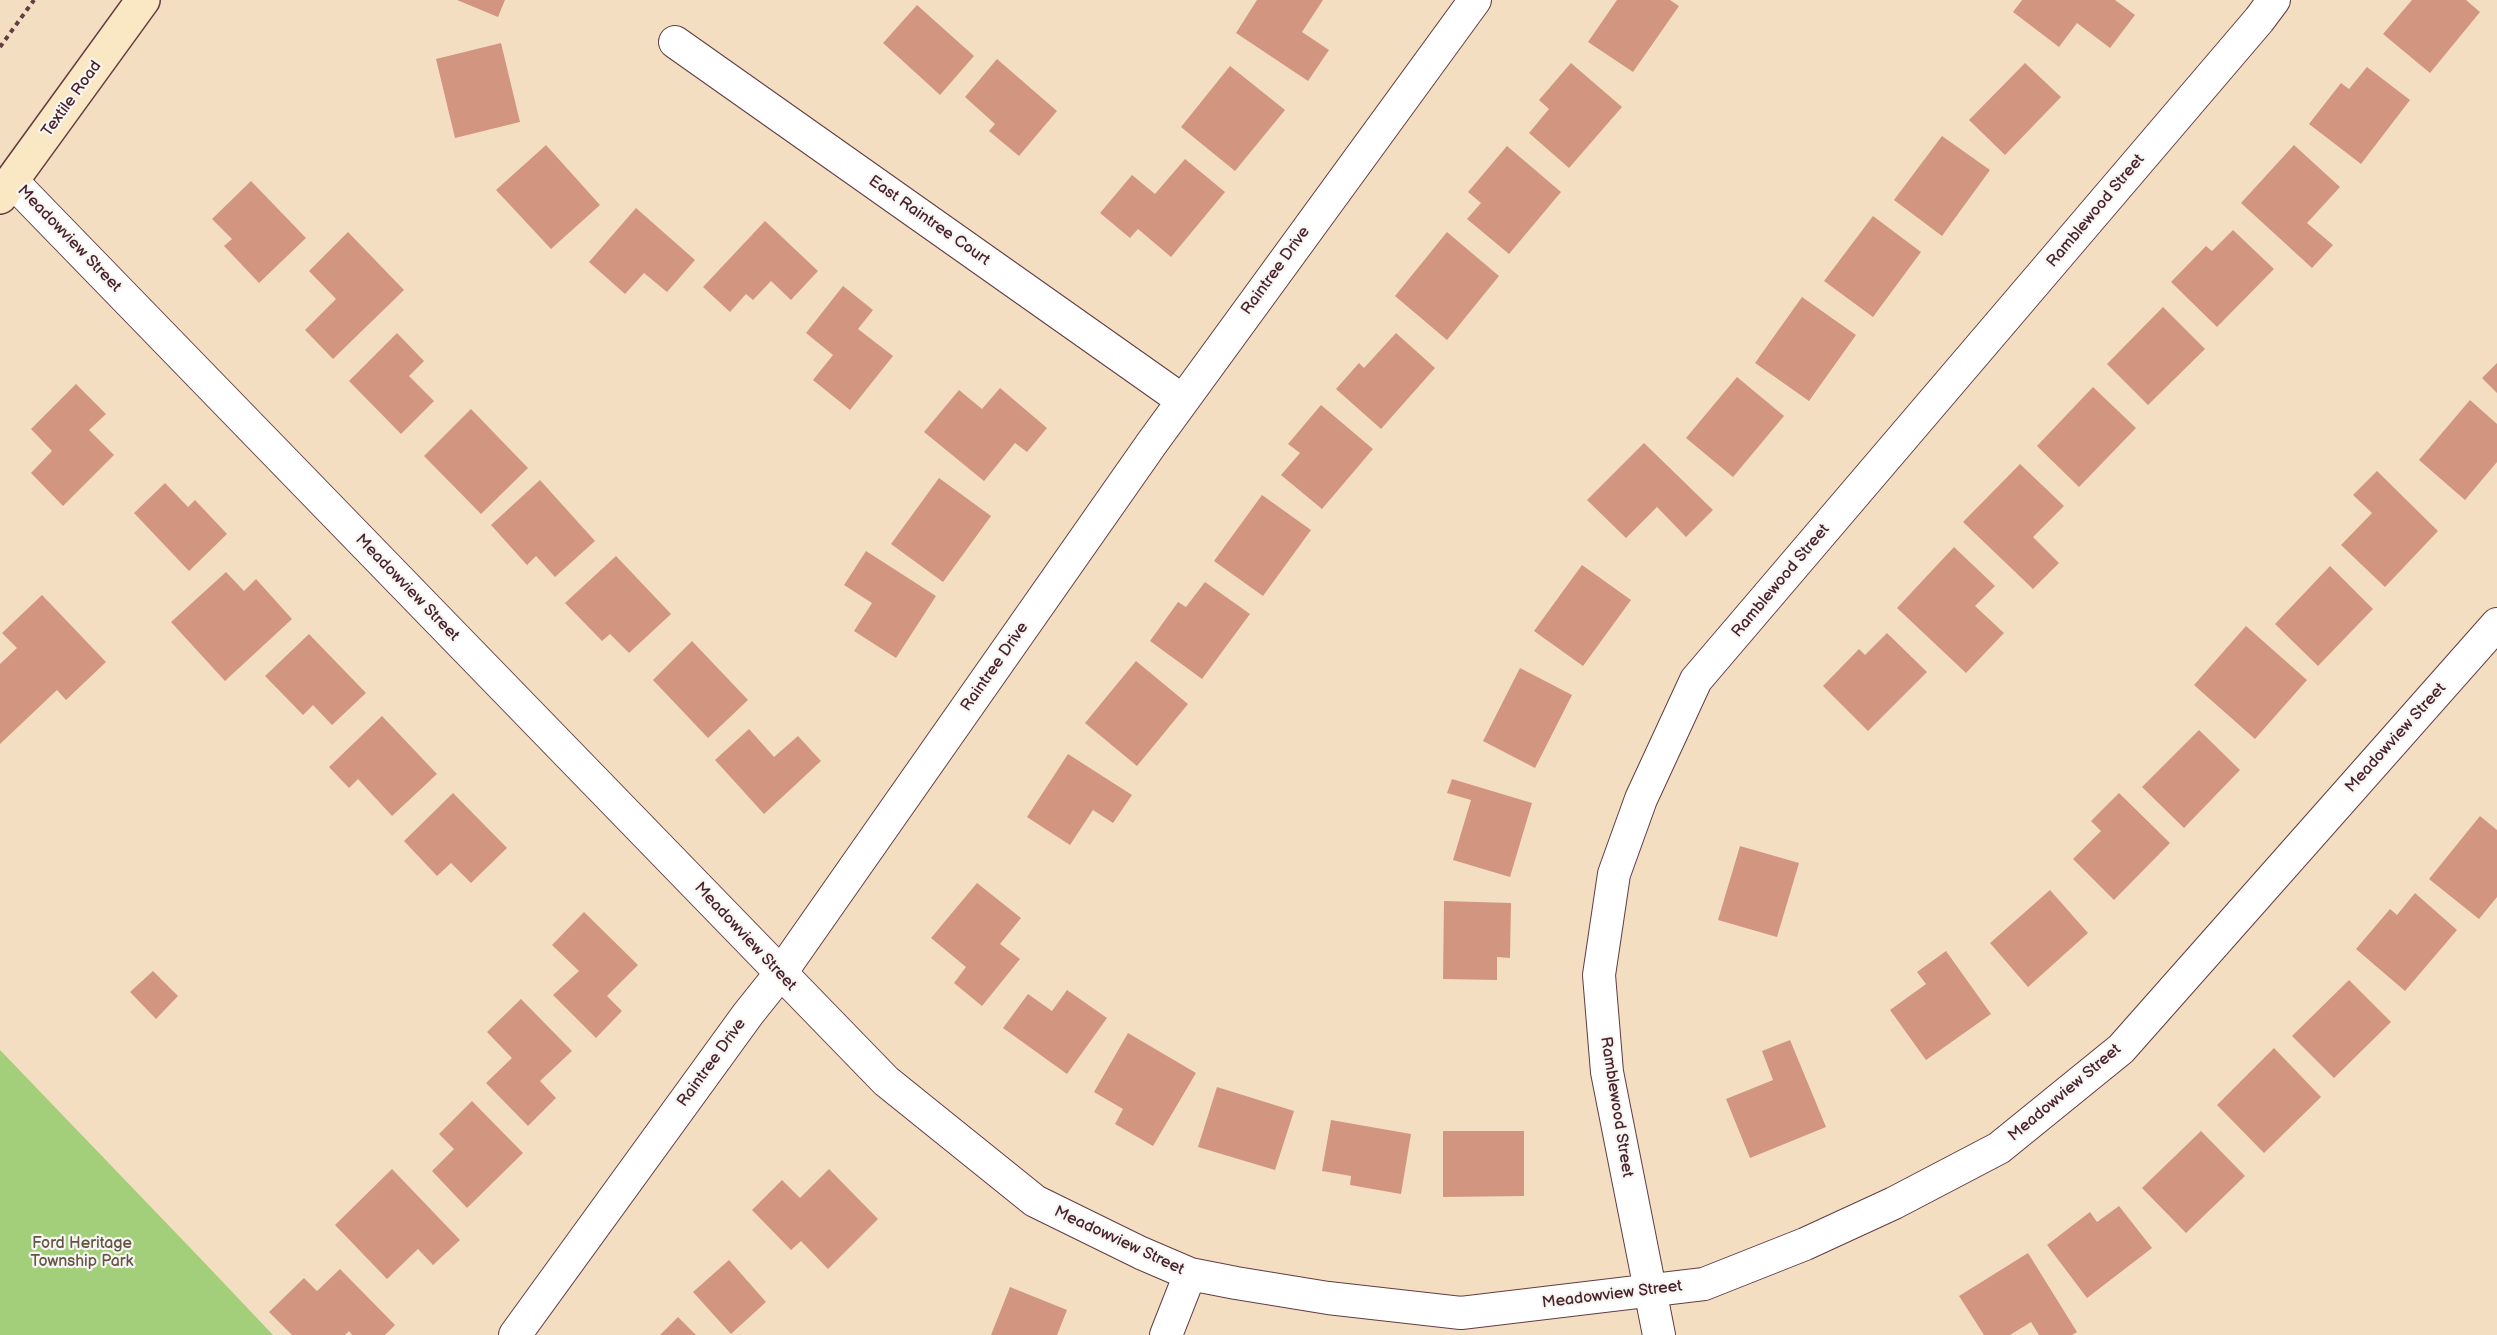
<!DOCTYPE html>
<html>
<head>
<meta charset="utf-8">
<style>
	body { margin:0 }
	canvas { display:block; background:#f3dec2 }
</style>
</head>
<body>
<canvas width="2497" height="1335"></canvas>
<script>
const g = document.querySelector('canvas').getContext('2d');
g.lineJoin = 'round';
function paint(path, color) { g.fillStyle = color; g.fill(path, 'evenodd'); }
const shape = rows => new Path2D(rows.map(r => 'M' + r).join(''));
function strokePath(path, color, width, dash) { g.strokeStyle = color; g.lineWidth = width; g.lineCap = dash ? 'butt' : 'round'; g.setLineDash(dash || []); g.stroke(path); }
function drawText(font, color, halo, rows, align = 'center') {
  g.font = font + ' "Balsamiq Sans",sans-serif'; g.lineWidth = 4.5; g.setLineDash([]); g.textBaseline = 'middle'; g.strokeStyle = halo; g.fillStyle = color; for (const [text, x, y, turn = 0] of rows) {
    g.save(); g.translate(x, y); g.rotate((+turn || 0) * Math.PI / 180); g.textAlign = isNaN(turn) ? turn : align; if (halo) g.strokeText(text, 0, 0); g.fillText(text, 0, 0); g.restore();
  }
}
paint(shape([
	[0,1050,199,1257,273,1335,0,1335]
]), '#a3ce7a');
paint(shape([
	[457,0,505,0,498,17],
	[1257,0,1323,0,1302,32,1329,50,1308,81,1236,33],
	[1617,0,1670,0,1679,6,1633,72,1588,42],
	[2022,0,2115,0,2135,15,2110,48,2077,23,2059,47,2013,12],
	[2412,0,2466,0,2480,12,2430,73,2383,34],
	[917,5,974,56,940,95,883,43],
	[501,43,520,122,455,138,436,59],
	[997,59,1057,111,1019,156,989,131,995,124,965,97],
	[1571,63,1622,107,1569,168,1529,133,1549,109,1539,100],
	[2025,63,2061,97,2005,155,1969,120],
	[1230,66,1285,110,1235,171,1181,127],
	[2367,67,2410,100,2361,164,2309,124,2341,83,2349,89],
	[1942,136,1990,170,1942,236,1894,200],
	[546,145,600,205,551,249,496,190],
	[2294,145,2340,187,2307,223,2333,245,2312,268,2241,203],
	[1507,146,1561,192,1509,254,1467,219,1481,203,1468,192],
	[1185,159,1225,192,1171,257,1138,229,1130,238,1100,213,1132,175,1155,194],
	[251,181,306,238,259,283,224,246,232,239,212,219],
	[636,208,695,260,667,292,644,273,625,294,589,262],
	[1873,216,1921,252,1873,317,1824,281],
	[765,221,818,271,791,300,771,281,753,300,746,294,730,312,703,287],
	[2233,230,2274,269,2217,327,2171,282,2206,246,2212,251],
	[348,232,404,290,333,359,305,330,336,299,309,271],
	[1447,232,1499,276,1447,340,1395,296],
	[843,286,873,310,858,329,893,356,850,410,813,380,833,355,806,333],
	[1802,297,1856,335,1809,401,1755,363],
	[2163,307,2205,349,2148,405,2107,364],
	[397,333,424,361,409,376,434,401,401,434,349,381],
	[1396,333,1435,368,1381,429,1336,389,1359,363,1364,368],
	[2497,363,2497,393,2482,378],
	[1737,377,1784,416,1733,477,1686,438],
	[76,384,106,414,89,430,114,455,63,506,31,473,52,451,31,429],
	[2093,387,2136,428,2079,487,2037,446],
	[1000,388,1047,428,1027,452,1015,443,984,481,924,432,959,390,982,409],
	[2470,400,2497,424,2497,462,2465,500,2419,460],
	[1321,405,1373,449,1322,509,1281,475,1300,453,1288,444],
	[471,409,528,468,481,514,424,456],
	[1644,443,1713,510,1686,537,1657,507,1626,538,1587,500],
	[2020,464,2064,506,2033,537,2059,563,2033,589,1963,522],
	[2377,471,2438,531,2385,587,2341,545,2372,513,2353,495],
	[939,478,991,516,943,582,891,544],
	[540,480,595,541,555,577,536,556,527,565,491,525],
	[165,483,188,507,195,500,227,534,189,571,134,513],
	[1262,495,1311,530,1263,596,1214,561],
	[1954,547,1995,586,1975,606,2004,633,1966,673,1897,608],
	[866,551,936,596,896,658,854,631,872,603,844,585],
	[616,556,671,614,629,653,610,634,602,641,565,603],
	[1582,565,1631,600,1583,666,1534,631],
	[2330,566,2373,609,2318,666,2275,624],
	[226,572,244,591,256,579,292,619,225,681,171,622],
	[1205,582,1250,614,1202,679,1150,641,1178,602,1186,607],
	[42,595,106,662,66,700,57,690,0,744,0,664,17,648,2,633],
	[2246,626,2307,680,2255,739,2194,685],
	[1887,633,1927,672,1868,731,1823,686,1859,649,1865,655],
	[309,634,366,693,332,725,313,705,303,715,265,676],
	[692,641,748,700,708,738,653,680],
	[1136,661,1188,704,1137,766,1085,723],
	[1520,668,1572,695,1535,768,1483,741],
	[382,716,437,774,392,816,358,779,349,788,329,767],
	[749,729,774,757,798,736,821,761,764,814,715,760],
	[2199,730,2240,770,2184,828,2142,787],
	[1068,754,1132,795,1113,823,1093,810,1070,845,1027,817],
	[1452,779,1532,803,1510,877,1453,860,1471,800,1447,793],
	[453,793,507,848,471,883,451,863,437,876,404,841],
	[2119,793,2170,843,2114,900,2073,859,2101,831,2091,821],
	[2480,816,2497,830,2497,897,2479,919,2429,879],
	[1740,846,1799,863,1777,937,1718,920],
	[977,883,1021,918,1000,944,1020,959,982,1006,954,983,966,967,931,938],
	[2050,890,2088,933,2028,987,1990,943],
	[2415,893,2457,930,2405,991,2356,949,2390,909,2397,915],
	[1444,901,1511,903,1510,958,1497,957,1497,980,1443,979],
	[584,912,638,965,607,996,622,1011,596,1038,553,995,579,971,552,945],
	[1946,951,1991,1014,1926,1060,1890,1010,1926,984,1917,972],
	[153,971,178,996,156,1019,130,992],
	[2349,980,2391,1022,2334,1078,2292,1036],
	[1067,990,1107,1018,1067,1074,1003,1028,1028,994,1052,1011],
	[521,999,572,1051,540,1081,556,1098,528,1126,486,1083,512,1058,487,1032],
	[1128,1033,1196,1073,1153,1146,1115,1124,1123,1109,1094,1092],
	[1790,1040,1826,1127,1750,1158,1726,1099,1773,1080,1762,1051],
	[2274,1048,2321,1097,2264,1153,2217,1105],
	[1217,1087,1294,1111,1275,1170,1198,1147],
	[472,1101,523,1153,467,1208,432,1171,454,1149,439,1134],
	[1331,1120,1411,1134,1401,1194,1350,1185,1351,1176,1322,1171],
	[1443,1131,1524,1131,1524,1196,1443,1197],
	[2201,1131,2245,1176,2186,1233,2142,1188],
	[392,1169,460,1240,433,1265,418,1249,387,1279,335,1225],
	[829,1169,878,1219,828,1269,801,1241,791,1250,752,1210,782,1180,800,1198],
	[2119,1206,2152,1248,2087,1298,2047,1245,2090,1212,2097,1222],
	[2028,1253,2077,1332,2072,1335,2039,1335,2031,1322,2010,1335,1984,1335,1959,1296],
	[729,1260,766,1302,731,1334,693,1292],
	[340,1269,395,1325,385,1335,352,1335,349,1331,345,1335,292,1335,269,1312,304,1278,317,1291],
	[1010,1287,1067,1310,1057,1335,991,1335],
	[678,1317,696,1335,660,1335]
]), '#d29680');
const minor = shape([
	[675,42,1182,400],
	[12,181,886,1081,1035,1201,1141,1253,1190,1274,1236,1283,1328,1298,1461,1313,1704,1284,1805,1244,1894,1203,1999,1148,2121,1049,2497,624],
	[515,1335,748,1014,780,974,1152,443,1475,0],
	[1166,1335,1190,1274],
	[1659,1335,1607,1072,1599,975,1614,874,1641,799,1696,680,2259,20,2274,0]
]);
const secondary = shape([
	[0,197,143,0]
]);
strokePath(minor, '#633c42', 34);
strokePath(secondary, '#633c42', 36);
strokePath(shape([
	[0,47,34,0]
]), '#633c42', 4, [4.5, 4.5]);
strokePath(minor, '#fff', 32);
strokePath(secondary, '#fae7c3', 33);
drawText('16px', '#4a1f2b', '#f6f6f2', [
	["Textile Road",72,99,-54],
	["Ramblewood Street",2096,211,-50],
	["East Raintree Court",929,221,35],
	["Meadowview Street",69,239,46],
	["Raintree Drive",1276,271,-54],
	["Ramblewood Street",1781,581,-50],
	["Meadowview Street",407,588,46],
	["Raintree Drive",995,667,-55],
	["Meadowview Street",2396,738,-48],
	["Meadowview Street",745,937,47],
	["Raintree Drive",712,1063,-54],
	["Meadowview Street",2065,1093,-40],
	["Ramblewood Street",1616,1107,81],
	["Meadowview Street",1119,1241,25],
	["Meadowview Street",1612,1295,-7]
]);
drawText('16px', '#655443', '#f6f6f2', [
	["Ford Heritage",82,1244],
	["Township Park",82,1262]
]);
</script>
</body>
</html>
